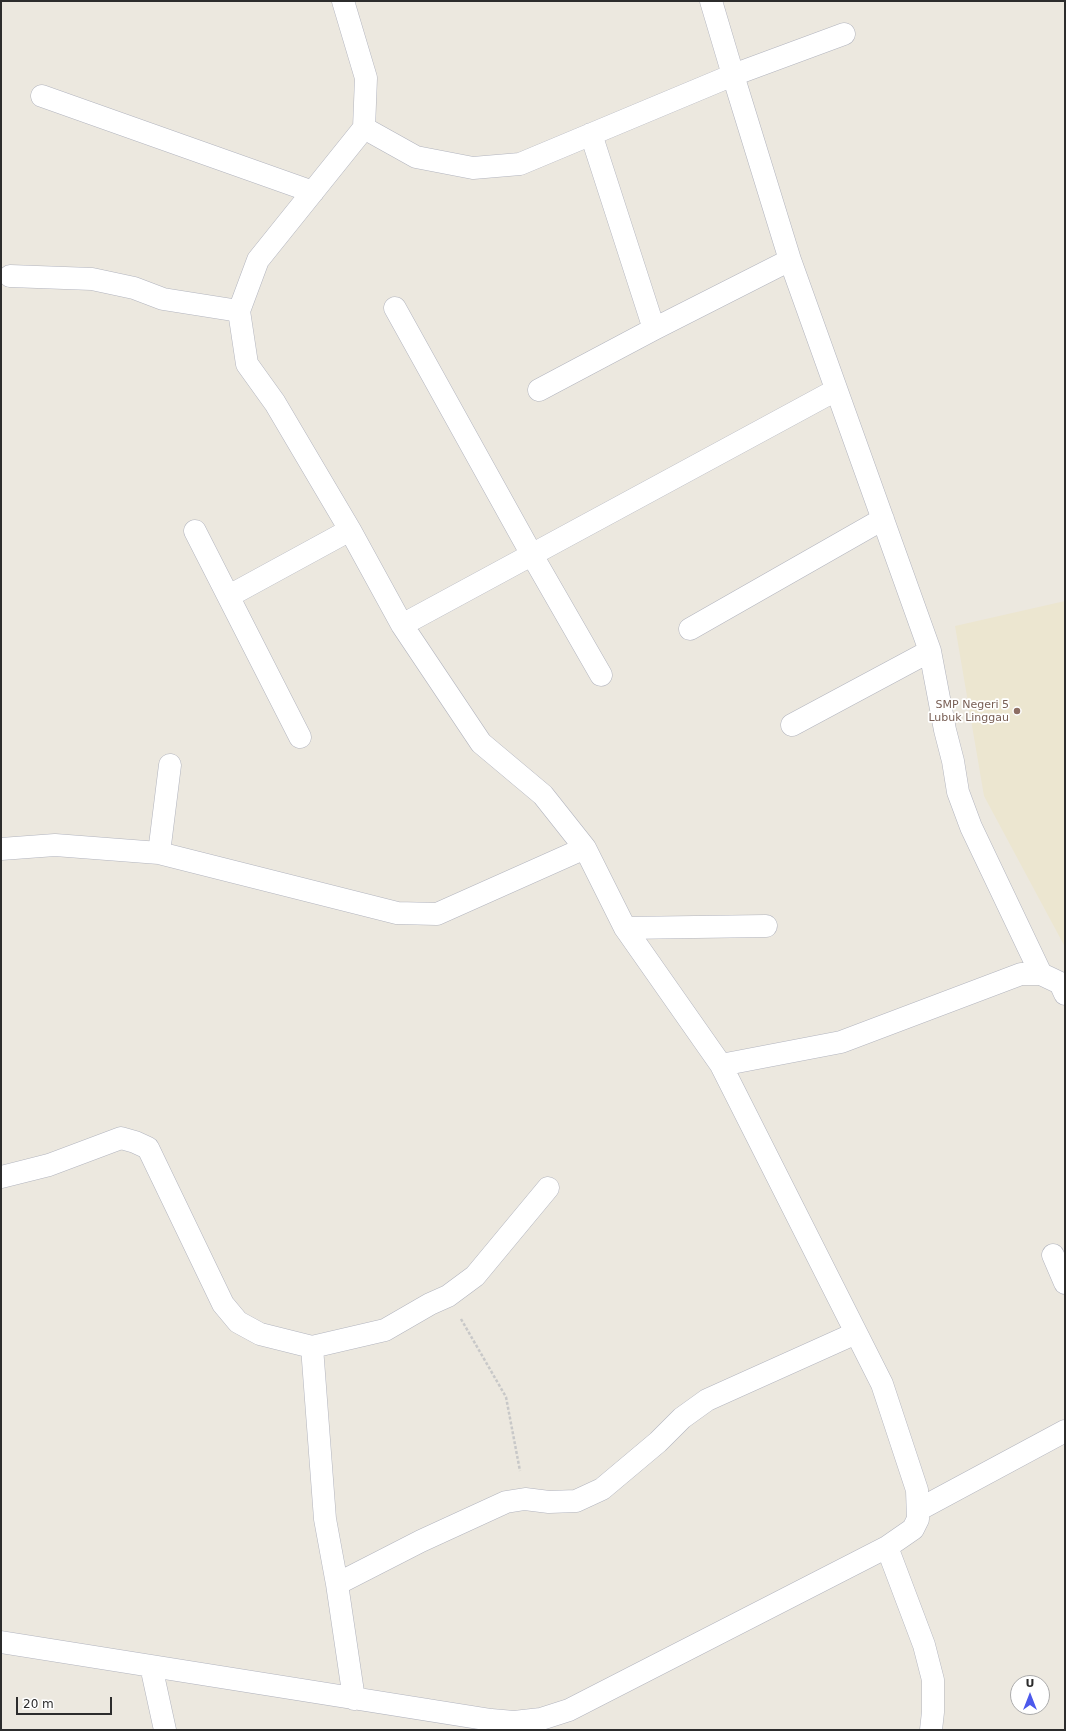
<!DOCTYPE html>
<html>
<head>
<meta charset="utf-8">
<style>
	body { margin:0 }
	#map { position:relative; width:1066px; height:1731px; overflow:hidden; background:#ece8df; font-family:"DejaVu Sans",sans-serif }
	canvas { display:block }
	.frame { position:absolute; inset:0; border:2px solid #2c2c2c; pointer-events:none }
	.north { position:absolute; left:1010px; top:1675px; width:40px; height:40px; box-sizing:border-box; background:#fff; border:1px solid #ababab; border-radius:50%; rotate:0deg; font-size:11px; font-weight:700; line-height:16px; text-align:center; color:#2c2c2c }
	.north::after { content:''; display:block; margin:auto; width:14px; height:18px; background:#4c59ec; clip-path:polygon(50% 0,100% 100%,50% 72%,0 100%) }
	.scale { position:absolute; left:16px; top:1697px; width:96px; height:18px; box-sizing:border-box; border:2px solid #2c2c2c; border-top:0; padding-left:5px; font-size:12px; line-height:14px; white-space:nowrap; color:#2c2c2c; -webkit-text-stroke:3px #fff; paint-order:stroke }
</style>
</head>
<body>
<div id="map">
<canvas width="1066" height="1731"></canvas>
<div class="frame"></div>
<div class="north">U</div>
<div class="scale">20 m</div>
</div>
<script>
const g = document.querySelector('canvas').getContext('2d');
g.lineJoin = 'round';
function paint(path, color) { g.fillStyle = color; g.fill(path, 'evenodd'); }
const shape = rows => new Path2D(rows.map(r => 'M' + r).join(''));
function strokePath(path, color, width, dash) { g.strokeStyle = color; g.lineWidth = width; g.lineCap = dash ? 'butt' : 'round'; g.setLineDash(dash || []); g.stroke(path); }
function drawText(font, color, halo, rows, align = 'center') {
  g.font = font + ' "DejaVu Sans",sans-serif'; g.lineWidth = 3.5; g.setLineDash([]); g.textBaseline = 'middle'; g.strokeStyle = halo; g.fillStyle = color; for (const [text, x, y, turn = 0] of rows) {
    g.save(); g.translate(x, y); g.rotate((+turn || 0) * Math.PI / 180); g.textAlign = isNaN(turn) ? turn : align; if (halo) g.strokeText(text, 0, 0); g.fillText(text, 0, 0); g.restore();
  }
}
paint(shape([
	[1065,601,1065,947,984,796,955,626]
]), '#ece6d0');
const minor = shape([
	[711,1,733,75,844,34],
	[42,96,313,192],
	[364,128,416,157,473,168,520,164,733,75,790,260,930,651,945,730,953,761,958,792,971,827,1041,974],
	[591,134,654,329],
	[10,276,92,279,134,288,163,299,239,311],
	[395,308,532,555,601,675],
	[539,390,654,329,790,260],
	[195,531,300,737],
	[229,596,350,530],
	[402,625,836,390],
	[690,629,883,519],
	[792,725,930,651],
	[1,849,55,845,159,853,397,913,437,914,585,848],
	[159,853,170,765],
	[625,928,766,926],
	[721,1065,841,1042,1021,974,1041,974,1060,983,1065,994],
	[1,1177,49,1165,121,1138,135,1142,148,1148,223,1304,238,1322,260,1334,312,1347,325,1519,337,1584,354,1699],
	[1053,1255,1065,1283],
	[312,1347,385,1330,430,1304,448,1296,475,1276,548,1188],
	[918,1510,1065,1431],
	[887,1547,924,1645,933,1680,933,1712,931,1730],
	[337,1584,421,1541,506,1502,525,1499,549,1502,576,1501,602,1489,658,1442,682,1418,707,1400,856,1333],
	[1,1642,491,1720,514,1722,541,1719,569,1710,887,1547,913,1529,918,1519,917,1490,882,1384,721,1065,625,928,585,848,543,795,481,743,402,625,350,530,275,403,247,364,239,311,258,260,364,128,366,78,343,1],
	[151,1666,165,1730]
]);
strokePath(minor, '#b2b4be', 23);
strokePath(shape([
	[461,1319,506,1397,520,1471]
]), '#c8c8c8', 2.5, [3, 2]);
strokePath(minor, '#fff', 22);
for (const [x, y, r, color] of [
	[1017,711,4,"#8d6e63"]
]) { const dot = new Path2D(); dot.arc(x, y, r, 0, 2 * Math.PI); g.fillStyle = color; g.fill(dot); strokePath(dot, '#fff', 1.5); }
drawText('11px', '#785e54', '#fff', [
	["SMP Negeri 5",1009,705],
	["Lubuk Linggau",1009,718]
], 'right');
</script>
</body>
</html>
